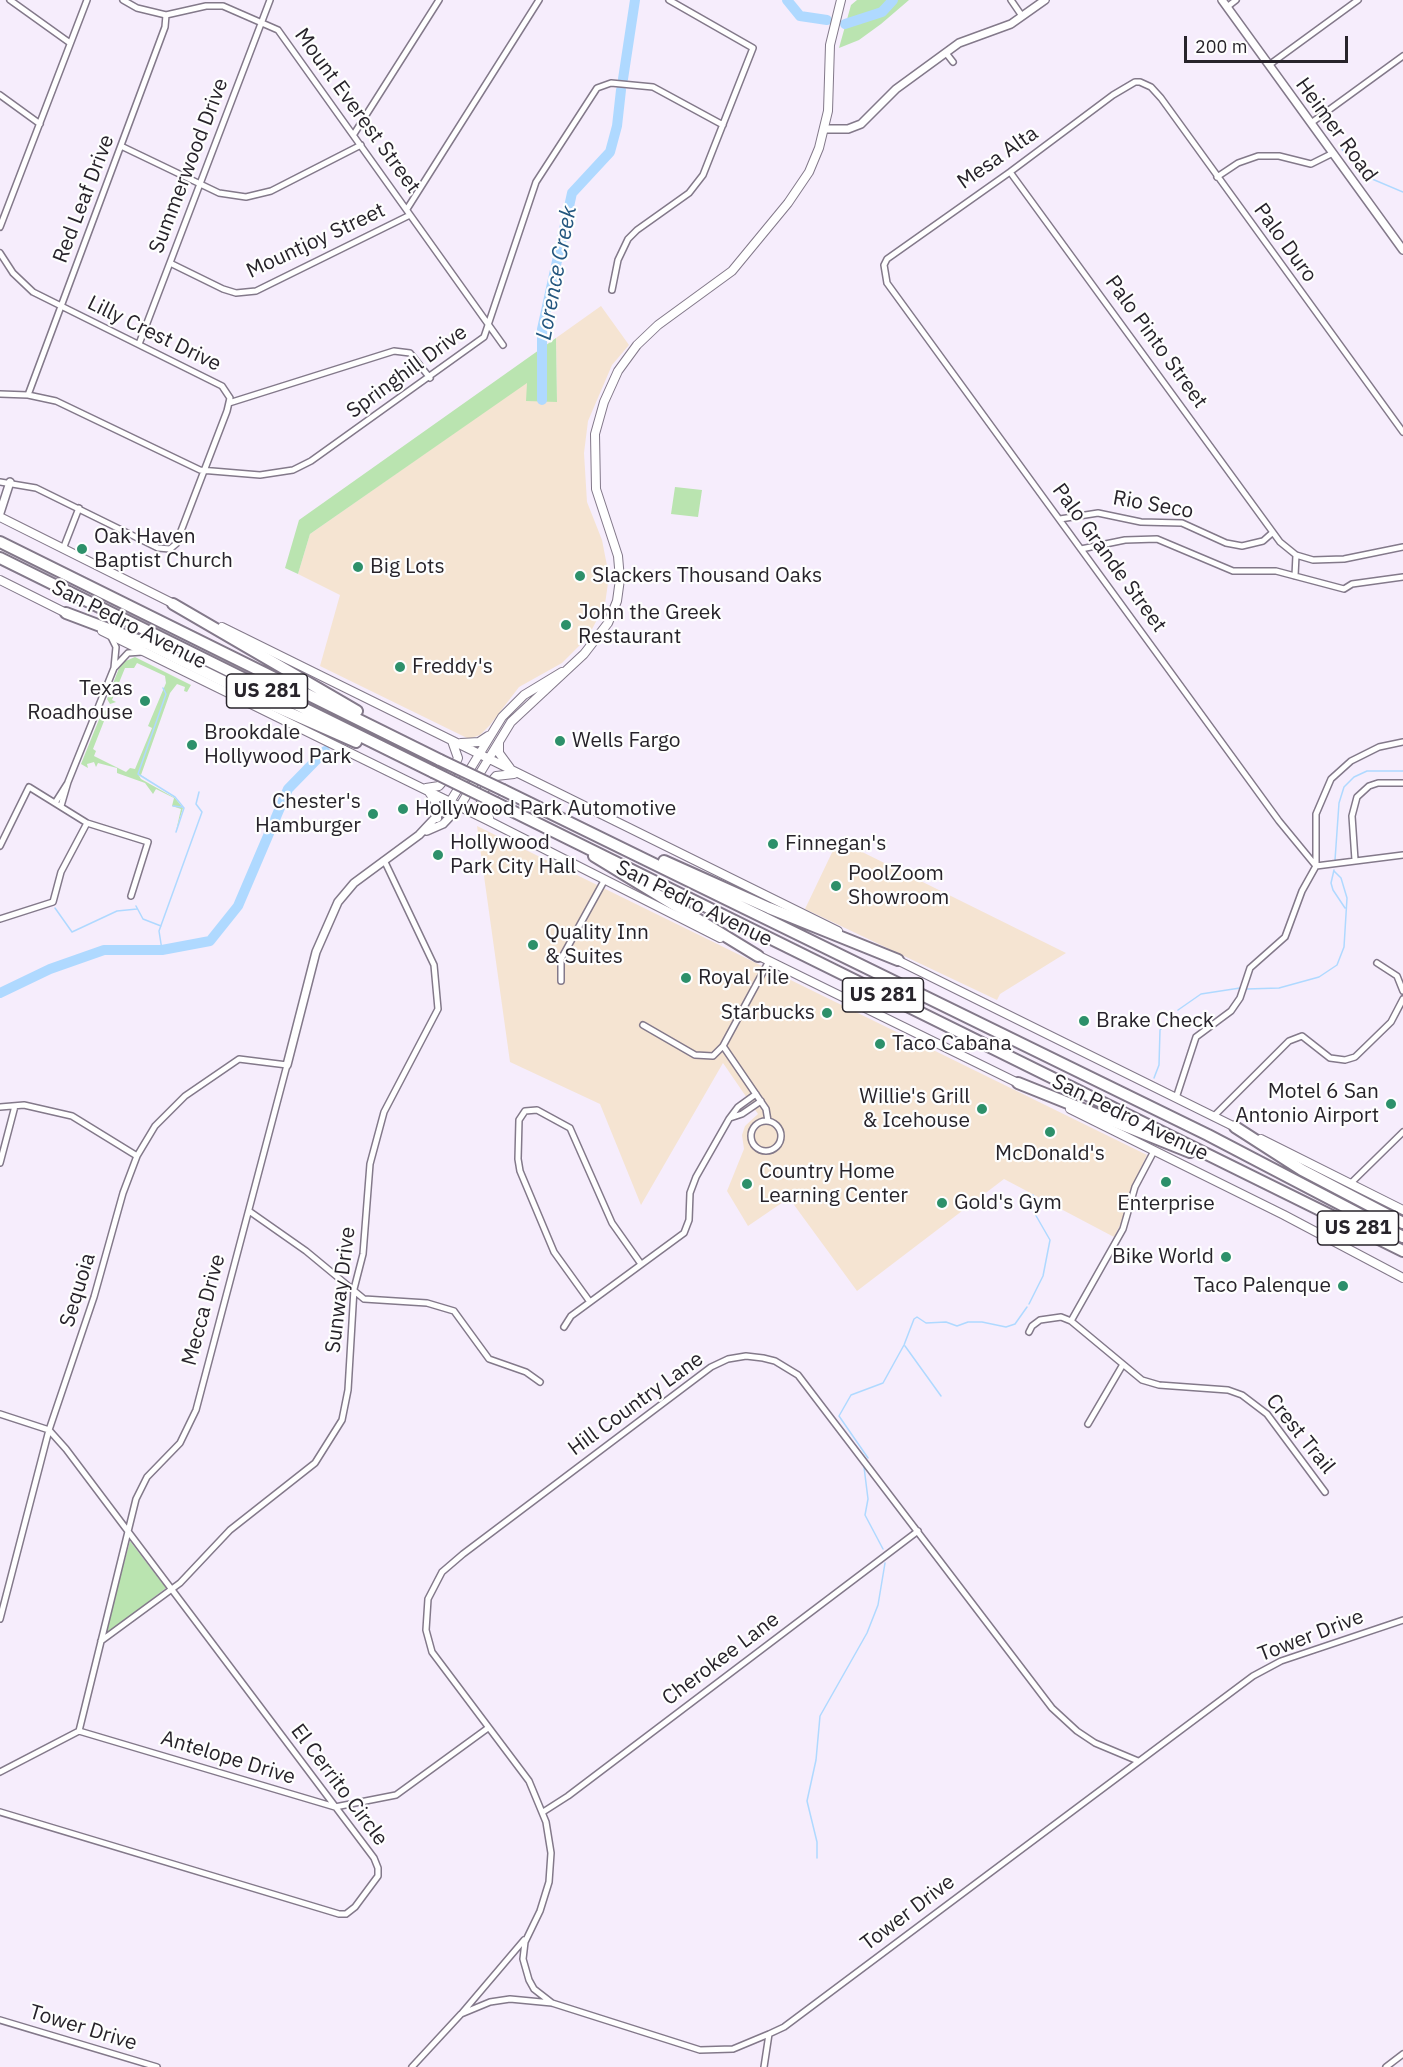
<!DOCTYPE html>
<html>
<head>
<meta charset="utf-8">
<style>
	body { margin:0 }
	#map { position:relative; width:1403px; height:2067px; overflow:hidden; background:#f6edfc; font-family:"IBM Plex Sans",sans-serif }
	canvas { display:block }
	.scale { position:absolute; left:1184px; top:36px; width:164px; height:27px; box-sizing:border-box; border:3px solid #27232a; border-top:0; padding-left:8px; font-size:18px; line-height:21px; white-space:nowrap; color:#27232a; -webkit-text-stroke:4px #fefefe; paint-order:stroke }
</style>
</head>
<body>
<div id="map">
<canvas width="1403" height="2067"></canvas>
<div class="scale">200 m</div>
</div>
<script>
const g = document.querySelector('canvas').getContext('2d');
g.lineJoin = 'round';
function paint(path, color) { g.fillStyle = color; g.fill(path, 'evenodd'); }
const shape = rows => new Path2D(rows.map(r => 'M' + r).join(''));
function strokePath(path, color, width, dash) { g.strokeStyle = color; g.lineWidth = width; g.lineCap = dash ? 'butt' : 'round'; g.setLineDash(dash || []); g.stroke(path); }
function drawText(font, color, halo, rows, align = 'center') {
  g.font = font + ' "IBM Plex Sans",sans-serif'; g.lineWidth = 4.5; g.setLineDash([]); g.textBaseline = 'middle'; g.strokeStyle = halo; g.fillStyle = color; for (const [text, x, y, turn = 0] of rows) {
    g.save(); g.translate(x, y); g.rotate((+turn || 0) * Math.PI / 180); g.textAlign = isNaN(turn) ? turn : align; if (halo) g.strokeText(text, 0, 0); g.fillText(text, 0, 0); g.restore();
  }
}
paint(shape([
	[601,306,629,345,612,365,588,421,584,453,587,502,602,540,609,576,605,604,588,637,562,663,519,687,490,725,480,735,469,739,320,666,340,595,298,574,310,534,527,382,557,402,556,338],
	[477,826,1147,1155,1135,1180,1125,1216,1114,1237,1004,1179,857,1291,789,1198,748,1226,727,1191,744,1149,742,1135,745,1126,758,1114,723,1063,641,1205,600,1104,510,1062],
	[838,840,1066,953,1000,994,997,1000,805,909]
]), '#f5e4d2');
paint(shape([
	[857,0,909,0,881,24,859,40,839,48,851,5],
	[556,338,557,402,526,401,527,383,310,534,298,574,285,568,299,520],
	[675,487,702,490,698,517,671,514],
	[135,657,191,685,187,692,184,691,185,687,177,684,170,693,141,775,150,781,138,774,141,779,175,798,183,808,176,831,181,809,172,806,174,798,156,789,153,794,145,783,117,773,117,768,98,763,96,767,94,762,87,764,88,768,81,764,102,712,107,710,111,716,106,716,93,749,96,751,94,756,126,772,130,768,135,769,152,728,148,726,166,683,165,676,137,663,134,668,125,668,112,700,116,702,110,704,107,699,121,663],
	[130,1541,166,1588,107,1634,105,1633]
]), '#bae4b0');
strokePath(shape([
	[1340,147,1365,176,1403,192],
	[163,688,166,694,138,774,175,797,184,808,176,832],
	[173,806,182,807],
	[1335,860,1339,803,1344,787,1354,777,1367,771,1403,771],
	[1334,870,1331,883,1333,890,1345,908],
	[136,906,143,919,161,926],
	[55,908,72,932,117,911,137,909],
	[162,950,159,931,202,812,196,804,199,792],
	[1247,989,1279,988,1319,977,1337,965,1344,947,1347,898,1341,878,1334,871],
	[1178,1010,1201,994,1240,988],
	[1154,1078,1159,1065,1160,1030,1175,1015],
	[1029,1304,1043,1276,1050,1240,1031,1207,1033,1195],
	[905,1346,941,1396],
	[868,1458,839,1416,851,1395,883,1383,904,1345,914,1319,917,1317,926,1323,946,1322,957,1326,968,1322,982,1322,1006,1327,1015,1324,1027,1307],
	[864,1467,868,1499,865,1515,883,1549],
	[817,1858,817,1842,807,1801,816,1760,820,1716,867,1633,878,1605,885,1563]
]), '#afd9ff', 1.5);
strokePath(shape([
	[787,0,800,16,827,20],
	[845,24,882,12,893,0],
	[623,79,635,0],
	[542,400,542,329,572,193,610,152,617,126,621,90],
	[0,993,50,969,104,950,162,950,210,941,238,906,288,789,325,751]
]), '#afd9ff', 10);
const minor = shape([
	[10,0,70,43],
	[123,0,137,8,166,15,206,6,223,6,278,30,503,345],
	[1011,0,1022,16],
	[1227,7,1236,0],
	[946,53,953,62],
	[1269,65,1358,0],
	[0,95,40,124],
	[1311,123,1403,56],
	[354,134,439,0],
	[121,146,219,193,246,197,271,191,361,145],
	[1010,172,1280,542,1296,555,1313,560,1344,559,1403,547],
	[1217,177,1238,163,1258,156,1279,156,1311,164,1333,153],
	[407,209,539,0],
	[0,227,87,0],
	[0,253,13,273,33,292,222,386,230,398,227,411,176,544,170,549,158,548,36,488,0,482],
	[170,263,223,289,236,293,256,291,410,215],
	[612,290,618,260,628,239,637,230,689,193,703,175,753,48,669,0],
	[139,344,270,0],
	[0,394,28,395,56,401,200,470,260,475,293,470,311,461,484,337,536,182,597,88,611,83,653,87,723,125],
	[28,395,165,27,166,15],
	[229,403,394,351,410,353,430,378],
	[1060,519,1098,513,1141,522,1182,523,1226,543,1242,546,1263,541,1272,533],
	[63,549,79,508],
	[1081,549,1125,540,1157,539,1233,571,1276,571,1344,589,1352,584,1403,577],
	[1295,576,1296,555],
	[115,667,128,653,142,652],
	[55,803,67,784],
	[61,806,68,782,114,668,116,647,110,635],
	[0,846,29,787,87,823,148,842,131,896],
	[1355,860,1352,816,1357,797,1369,786,1378,783,1403,783],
	[1316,865,1316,814,1331,779,1351,761,1379,747,1403,742],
	[1316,866,1279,821,887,283,884,265,887,259,1010,172,1113,95,1135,82,1140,82,1151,87,1161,98,1403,432],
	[1316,866,1403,855],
	[0,919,53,902,61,872,87,823],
	[1377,963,1397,976,1403,991],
	[561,981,561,959,604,881],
	[643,1025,695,1055,713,1056,723,1046,769,961],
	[723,1046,766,1109,768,1121],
	[1176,1098,1196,1037,1231,1011,1240,998,1250,968,1285,937,1302,891,1316,866],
	[0,1107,24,1105,72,1116,137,1156],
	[1213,1117,1289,1041,1302,1036,1330,1058,1345,1060,1355,1057,1391,1022,1403,999],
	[730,1118,742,1114,761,1101],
	'751 1136a15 15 0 1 1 30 0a15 15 0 1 1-30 0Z',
	[0,1163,15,1106],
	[1351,1183,1403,1132],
	[249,1211,306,1251,364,1299,427,1303,454,1311,489,1359,526,1372,540,1382],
	[590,1302,554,1252,520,1171,518,1159,519,1120,525,1111,537,1110,570,1128,612,1223,641,1264],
	[1071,1321,1123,1229,1135,1187,1154,1151],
	[564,1327,571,1316,684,1233,689,1220,690,1193,696,1177,729,1119,738,1107,756,1094],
	[1029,1332,1032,1326,1040,1320,1061,1317,1071,1321,1142,1380,1159,1385,1228,1390,1242,1395,1267,1414,1325,1492],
	[0,1414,49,1430,66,1449,374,1858,378,1868,378,1876,355,1907,346,1914,339,1914,0,1812],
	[1088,1424,1122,1366],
	[0,1619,49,1430,94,1297,123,1193,137,1156,155,1126,185,1096,239,1059,287,1065,196,1410,180,1443,147,1477,136,1499,79,1731,0,1772],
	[101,1641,180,1583,230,1530,315,1463,342,1420,348,1390,354,1289,363,1254,370,1164,384,1112,438,1009,434,965,384,860],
	[79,1731,335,1807,396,1795,488,1728],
	[543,1812,568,1796,918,1531],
	[552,2003,534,1989,529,1980,523,1959,525,1942,540,1911,549,1882,551,1853,546,1822,529,1781,432,1652,426,1630,428,1599,442,1572,463,1554,711,1367,728,1359,746,1356,763,1358,775,1361,798,1375,1052,1708,1077,1731,1095,1743,1138,1761],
	[462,2013,524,1940],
	[0,2020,157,2067],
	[412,2067,461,2014,490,2002,510,1999,552,2003,700,2050,733,2049,769,2034,784,2027,1253,1676,1281,1661,1403,1620],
	[764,2067,769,2034],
	[1386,2067,1403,2054]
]);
const tertiary = shape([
	[1222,0,1403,250],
	[824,129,848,129,861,124,896,89,959,43,1011,24,1045,0],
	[0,513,10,482],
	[427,831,443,824,460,806],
	[287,1065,316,952,338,902,354,883,419,835,450,802]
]);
const secondary = shape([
	[0,517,176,605],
	[0,580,70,615],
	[222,627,838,931],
	[102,631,489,821,720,938],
	[499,742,499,753,510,768],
	[461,743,479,742,488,736],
	[426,788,439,786,452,771,458,758,452,741],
	[429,792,435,801,437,818],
	[450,802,502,717,524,695,562,672],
	[460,806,511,722,584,654,608,623,617,601,620,579,618,556,596,489,595,434,604,402,618,371,637,345,658,325,732,271,788,203,809,172,819,148,828,111,830,45,841,0],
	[489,818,480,806,484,790,496,776,514,774],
	[755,954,1022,1085],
	[895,959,1239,1129],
	[1070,1109,1284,1215,1403,1278],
	[1261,1139,1403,1210]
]);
const motorway = shape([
	[0,542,440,760],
	[0,558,433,772],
	[173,604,357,711],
	[66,613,148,644,274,706,356,742],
	[503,790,1208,1135,1403,1237],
	[496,803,1403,1251],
	[594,856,758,956],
	[664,861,769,908,898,960],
	[1018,1083,1190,1152],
	[1235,1127,1302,1170,1403,1223]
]);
strokePath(minor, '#83798a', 8);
strokePath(tertiary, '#83798a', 10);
strokePath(secondary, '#83798a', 10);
strokePath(motorway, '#83798a', 14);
strokePath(minor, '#fff', 5);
strokePath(tertiary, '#fff', 7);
strokePath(secondary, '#fff', 8);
strokePath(motorway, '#fff', 10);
const motorwayBridge = shape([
	[440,760,503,790],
	[433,772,496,803]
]);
strokePath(motorwayBridge, '#83798a', 14, []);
strokePath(motorwayBridge, '#fff', 10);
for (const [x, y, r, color] of [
	[82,549,6,"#2d906a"],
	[358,567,6,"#2d906a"],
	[580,576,6,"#2d906a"],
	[566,625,6,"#2d906a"],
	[400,667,6,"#2d906a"],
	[145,701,6,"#2d906a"],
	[560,741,6,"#2d906a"],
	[192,745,6,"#2d906a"],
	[403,809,6,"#2d906a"],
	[373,814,6,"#2d906a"],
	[773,844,6,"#2d906a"],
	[438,855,6,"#2d906a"],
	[836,886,6,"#2d906a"],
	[533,945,6,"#2d906a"],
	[686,978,6,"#2d906a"],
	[827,1013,6,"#2d906a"],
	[1084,1021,6,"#2d906a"],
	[880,1044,6,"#2d906a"],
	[1391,1104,6,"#2d906a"],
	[982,1109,6,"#2d906a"],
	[1050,1132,6,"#2d906a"],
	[1166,1182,6,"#2d906a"],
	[747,1184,6,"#2d906a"],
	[942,1203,6,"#2d906a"],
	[1226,1257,6,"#2d906a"],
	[1343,1286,6,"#2d906a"]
]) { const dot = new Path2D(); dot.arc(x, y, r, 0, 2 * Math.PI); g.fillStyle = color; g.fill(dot); strokePath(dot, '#fefefe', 2); }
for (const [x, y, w] of [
	[267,691,81],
	[883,995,81],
	[1358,1228,81]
]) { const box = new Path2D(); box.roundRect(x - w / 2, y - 17, w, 34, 4.5); g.fillStyle = '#fefefe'; g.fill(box); strokePath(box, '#27232a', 1.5); }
drawText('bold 20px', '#27232a', null, [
	["US 281",267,691],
	["US 281",883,995],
	["US 281",1358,1228]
]);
drawText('21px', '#27232a', '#fefefe', [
	["Mount Everest Street",357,111,54],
	["Heimer Road",1336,130,54],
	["Mesa Alta",998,158,-35],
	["Summerwood Drive",189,166,-69],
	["Red Leaf Drive",84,199,-69],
	["Mountjoy Street",316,241,-25],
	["Palo Duro",1285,243,54],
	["Lilly Crest Drive",154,334,26],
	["Palo Pinto Street",1156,342,54],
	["Springhill Drive",407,372,-36],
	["Rio Seco",1153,505,10],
	["Palo Grande Street",1109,558,54],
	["San Pedro Avenue",129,625,27],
	["San Pedro Avenue",694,904,26],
	["San Pedro Avenue",1130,1118,26],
	["Sequoia",78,1290,-73],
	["Sunway Drive",341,1290,-83],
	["Mecca Drive",204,1310,-75],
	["Hill Country Lane",636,1404,-36],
	["Crest Trail",1300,1434,51],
	["Tower Drive",1311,1636,-21],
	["Cherokee Lane",721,1659,-37],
	["Antelope Drive",228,1758,17],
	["El Cerrito Circle",339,1785,53],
	["Tower Drive",908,1913,-37],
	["Tower Drive",83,2028,17]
]);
drawText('21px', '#27232a', '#fefefe', [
	["Oak Haven",94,537],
	["Baptist Church",94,561],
	["Big Lots",370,567],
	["Slackers Thousand Oaks",592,576],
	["John the Greek",578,613],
	["Restaurant",578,637],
	["Freddy's",412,667],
	["Texas",133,689,"right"],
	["Roadhouse",133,713,"right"],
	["Brookdale",204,733],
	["Hollywood Park",204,757],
	["Wells Fargo",572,741],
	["Chester's",361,802,"right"],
	["Hamburger",361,826,"right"],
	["Hollywood Park Automotive",415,809],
	["Hollywood",450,843],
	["Park City Hall",450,867],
	["Finnegan's",785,844],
	["PoolZoom",848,874],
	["Showroom",848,898],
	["Quality Inn",545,933],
	["& Suites",545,957],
	["Royal Tile",698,978],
	["Starbucks",815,1013,"right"],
	["Brake Check",1096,1021],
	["Taco Cabana",892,1044],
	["Motel 6 San",1379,1092,"right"],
	["Antonio Airport",1379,1116,"right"],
	["Willie's Grill",970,1097,"right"],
	["& Icehouse",970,1121,"right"],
	["McDonald's",1050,1154,"center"],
	["Country Home",759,1172],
	["Learning Center",759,1196],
	["Gold's Gym",954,1203],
	["Enterprise",1166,1204,"center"],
	["Bike World",1214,1257,"right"],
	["Taco Palenque",1331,1286,"right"]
], 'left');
drawText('italic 22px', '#23567e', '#fefefe', [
	["Lorence Creek",557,273,-79]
]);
</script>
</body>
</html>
